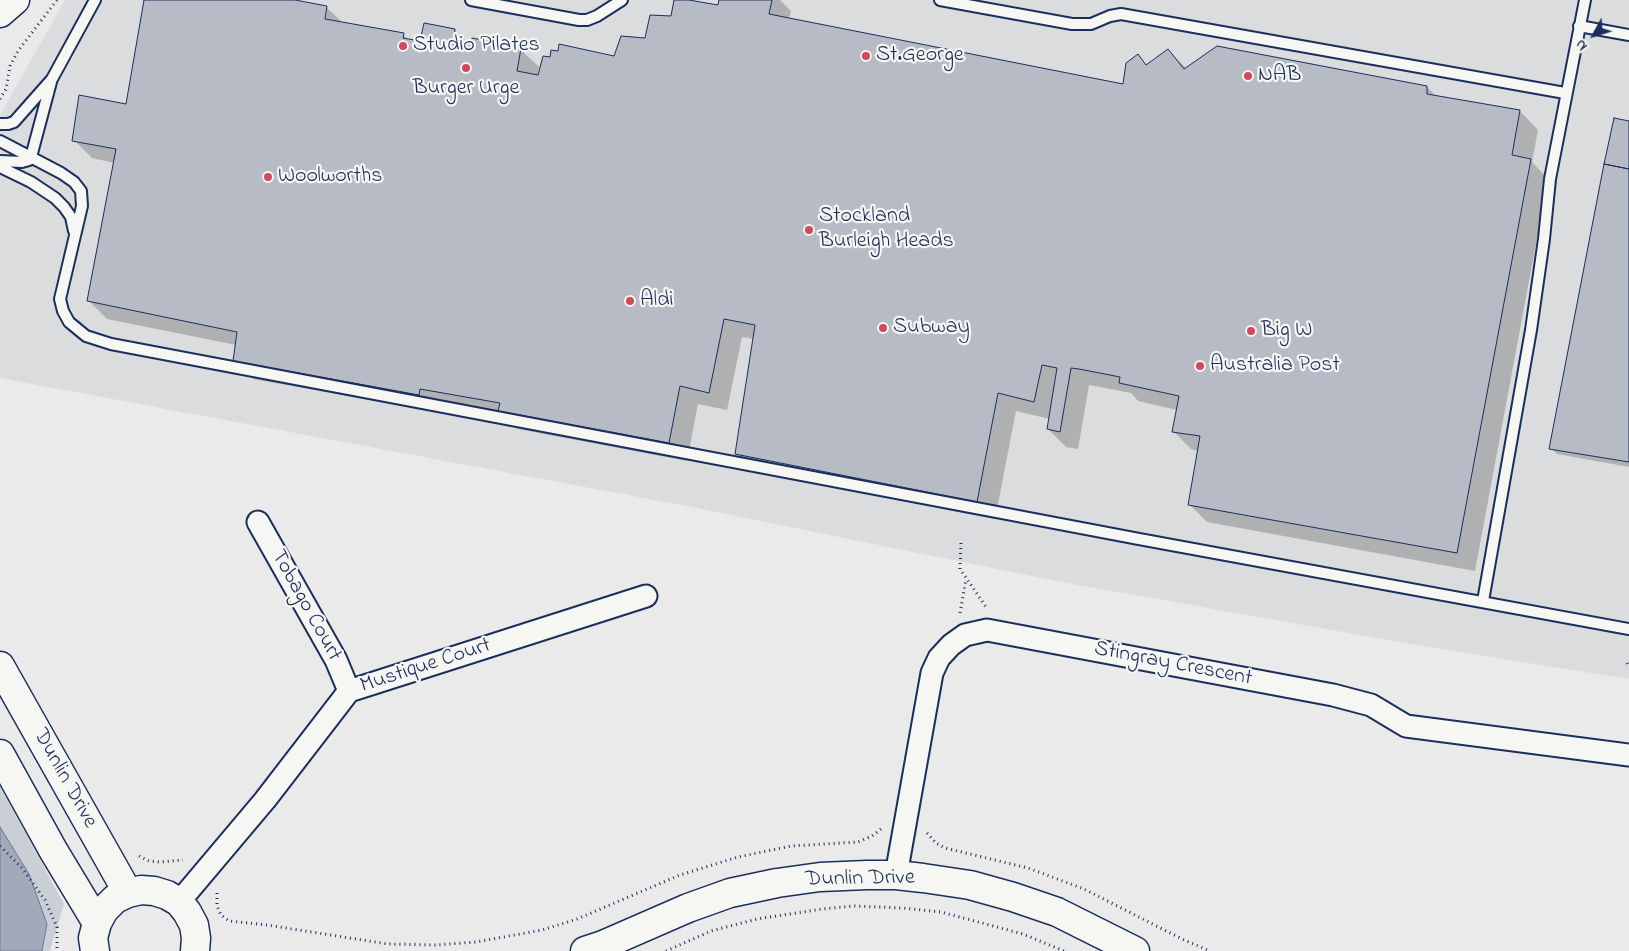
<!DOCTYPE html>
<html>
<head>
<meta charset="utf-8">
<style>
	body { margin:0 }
	#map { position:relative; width:1629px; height:951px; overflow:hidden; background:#e9eae9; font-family:"Indie Flower",sans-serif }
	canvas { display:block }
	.north { position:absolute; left:1569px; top:10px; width:50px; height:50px; -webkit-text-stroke:4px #f6f6f2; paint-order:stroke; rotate:231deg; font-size:14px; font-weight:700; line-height:20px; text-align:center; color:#1b2f5e }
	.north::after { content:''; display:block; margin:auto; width:18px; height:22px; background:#1b2f5e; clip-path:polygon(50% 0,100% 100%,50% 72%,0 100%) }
</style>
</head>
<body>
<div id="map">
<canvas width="1629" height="951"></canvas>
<div class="north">N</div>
</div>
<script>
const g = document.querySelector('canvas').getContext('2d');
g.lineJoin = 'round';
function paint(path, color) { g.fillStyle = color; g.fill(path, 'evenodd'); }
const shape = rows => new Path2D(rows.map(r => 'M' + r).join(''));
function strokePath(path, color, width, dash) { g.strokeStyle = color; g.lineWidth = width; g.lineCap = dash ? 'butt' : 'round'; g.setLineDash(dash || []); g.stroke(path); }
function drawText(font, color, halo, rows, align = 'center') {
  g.font = font + ' "Indie Flower",sans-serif'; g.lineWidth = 4.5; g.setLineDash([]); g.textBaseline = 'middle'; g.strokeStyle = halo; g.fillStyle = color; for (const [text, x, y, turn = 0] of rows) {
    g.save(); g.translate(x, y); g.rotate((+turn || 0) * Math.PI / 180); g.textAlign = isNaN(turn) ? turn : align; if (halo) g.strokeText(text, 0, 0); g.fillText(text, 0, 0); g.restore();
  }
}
paint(shape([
	[65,0,1629,0,1629,679,1422,646,1056,581,687,506,0,378,0,115]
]), '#dadcde');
paint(shape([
	[0,787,64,904,50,951,0,951]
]), '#caced5');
const water = shape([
	[0,827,29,874,47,924,42,951,0,951,0,827]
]);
paint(water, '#a2aaba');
strokePath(water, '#6c7995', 1);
paint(shape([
	[145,0,288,0,326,7,343,23,403,34,409,41,421,43,455,30,472,47,520,49,539,67,537,77,539,77,615,57,646,40,672,17,675,0,719,6,720,0,780,0,791,11,789,19,1124,85,1137,56,1147,65,1168,50,1186,68,1427,87,1437,97,1520,111,1538,130,1532,162,1548,179,1475,571,1207,522,1189,504,1198,451,1191,449,1173,431,1177,410,1138,401,1131,393,1089,385,1078,449,1066,447,1048,429,1050,419,1016,411,995,519,755,472,736,453,754,339,742,337,727,410,698,404,687,461,518,429,508,419,438,406,437,412,253,379,235,360,236,345,107,319,89,301,115,163,92,158,74,140,127,105],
	[1629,123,1629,467,1557,454,1551,448]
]), '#0003');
const building = shape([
	[144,0,295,0,327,6,325,19,404,33,403,38,420,41,424,23,440,26,455,29,454,47,470,51,472,38,521,48,517,71,538,75,543,56,550,57,551,50,558,51,559,44,614,56,621,36,645,38,650,15,671,16,674,0,689,0,718,5,719,0,772,0,769,14,1123,84,1126,63,1138,54,1146,65,1168,49,1184,69,1217,46,1427,86,1427,94,1520,110,1512,155,1531,159,1457,553,1188,505,1200,436,1172,432,1179,396,1119,383,1120,377,1079,369,1071,368,1060,432,1047,429,1057,368,1042,365,1034,402,998,393,977,502,735,454,755,325,724,319,709,393,680,386,669,443,498,411,500,403,420,389,419,395,233,361,237,332,87,301,116,149,72,141,79,95,126,104,144,0],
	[1614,118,1629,121,1629,169,1604,164,1614,118],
	[1604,164,1629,169,1629,462,1549,449,1604,164]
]);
paint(building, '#b6bbc6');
strokePath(building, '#1b2f5e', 1);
const lane = shape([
	[471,0,579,20,587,20,597,16,622,0],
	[940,0,1072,24,1091,24,1110,16,1121,14,1565,93],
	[1579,26,1629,35],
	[0,124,8,124,14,122,52,79,95,0],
	[0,141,61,173,74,182,81,191,82,206,60,299,63,311,69,322,86,336,111,344,412,401,1139,539,1629,629],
	[0,161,22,162,29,160,31,157,51,82],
	[0,167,31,182,55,198,64,207,71,217,74,231],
	[1483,601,1531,330,1544,239,1550,179,1585,0]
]);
const street = shape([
	[258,522,336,660,349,691],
	[896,875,932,673,939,658,951,645,965,635,987,630,1333,695,1371,705,1406,726,1629,755],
	[179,902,265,800,349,691,646,596]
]);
const secondary = shape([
	[0,13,15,0],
	[0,666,128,893],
	[0,754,53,850,97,923],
	[95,951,93,938,97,923,104,910,115,899,128,893,141,890,154,891,167,895,179,902,187,912,194,925,196,938,195,951],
	[585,951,603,945,688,908,730,893,777,883,820,877,867,875,896,875,923,878,970,885,1013,897,1057,912,1135,951]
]);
strokePath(lane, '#1b2f5e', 14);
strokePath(street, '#1b2f5e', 25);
strokePath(secondary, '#1b2f5e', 31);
strokePath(shape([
	[0,99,6,89,10,66,18,51,57,0],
	[961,543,960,569,986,607],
	[960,613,966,579],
	[1627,663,1629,667],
	[927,833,936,843,945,848,1028,868,1084,889,1182,939,1210,951],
	[0,846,22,868,45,900,57,927,57,951],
	[139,856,149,861,160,862,183,860],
	[217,893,217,906,221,915,229,921,267,925,388,944,436,945,476,942,542,930,577,919,680,875,738,857,791,846,858,842,872,836,881,829],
	[666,951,711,931,757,919,822,909,854,906,902,908,941,912,1023,934,1064,951]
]), '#1b2f5e', 3, [1, 4]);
strokePath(lane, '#f6f6f2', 10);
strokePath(street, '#f6f6f2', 21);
strokePath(secondary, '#f6f6f2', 28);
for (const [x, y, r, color] of [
	[403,46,5,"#d1495b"],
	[866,56,5,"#d1495b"],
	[466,68,5,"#d1495b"],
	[1248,76,5,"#d1495b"],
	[268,177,5,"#d1495b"],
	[809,230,5,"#d1495b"],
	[630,301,5,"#d1495b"],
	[883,328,5,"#d1495b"],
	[1251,331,5,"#d1495b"],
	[1200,366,5,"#d1495b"]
]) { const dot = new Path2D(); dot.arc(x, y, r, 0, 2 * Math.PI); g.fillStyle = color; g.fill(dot); strokePath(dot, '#f6f6f2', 2); }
drawText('22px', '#1b2f5e', '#f6f6f2', [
	["Studio Pilates",413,46],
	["St.George",876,56],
	["NAB",1258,76],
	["Burger Urge",466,89,"center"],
	["Woolworths",278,177],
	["Stockland",819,217],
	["Burleigh Heads",819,242],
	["Aldi",640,301],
	["Subway",893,328],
	["Big W",1261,331],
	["Australia Post",1210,366]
], 'left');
drawText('22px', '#1b2f5e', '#f6f6f2', [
	["Tobago Court",305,606,61],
	["Stingray Crescent",1173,665,11],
	["Mustique Court",426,667,-18],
	["Dunlin Drive",64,779,61],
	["Dunlin Drive",860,880,-1]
]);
</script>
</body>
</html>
